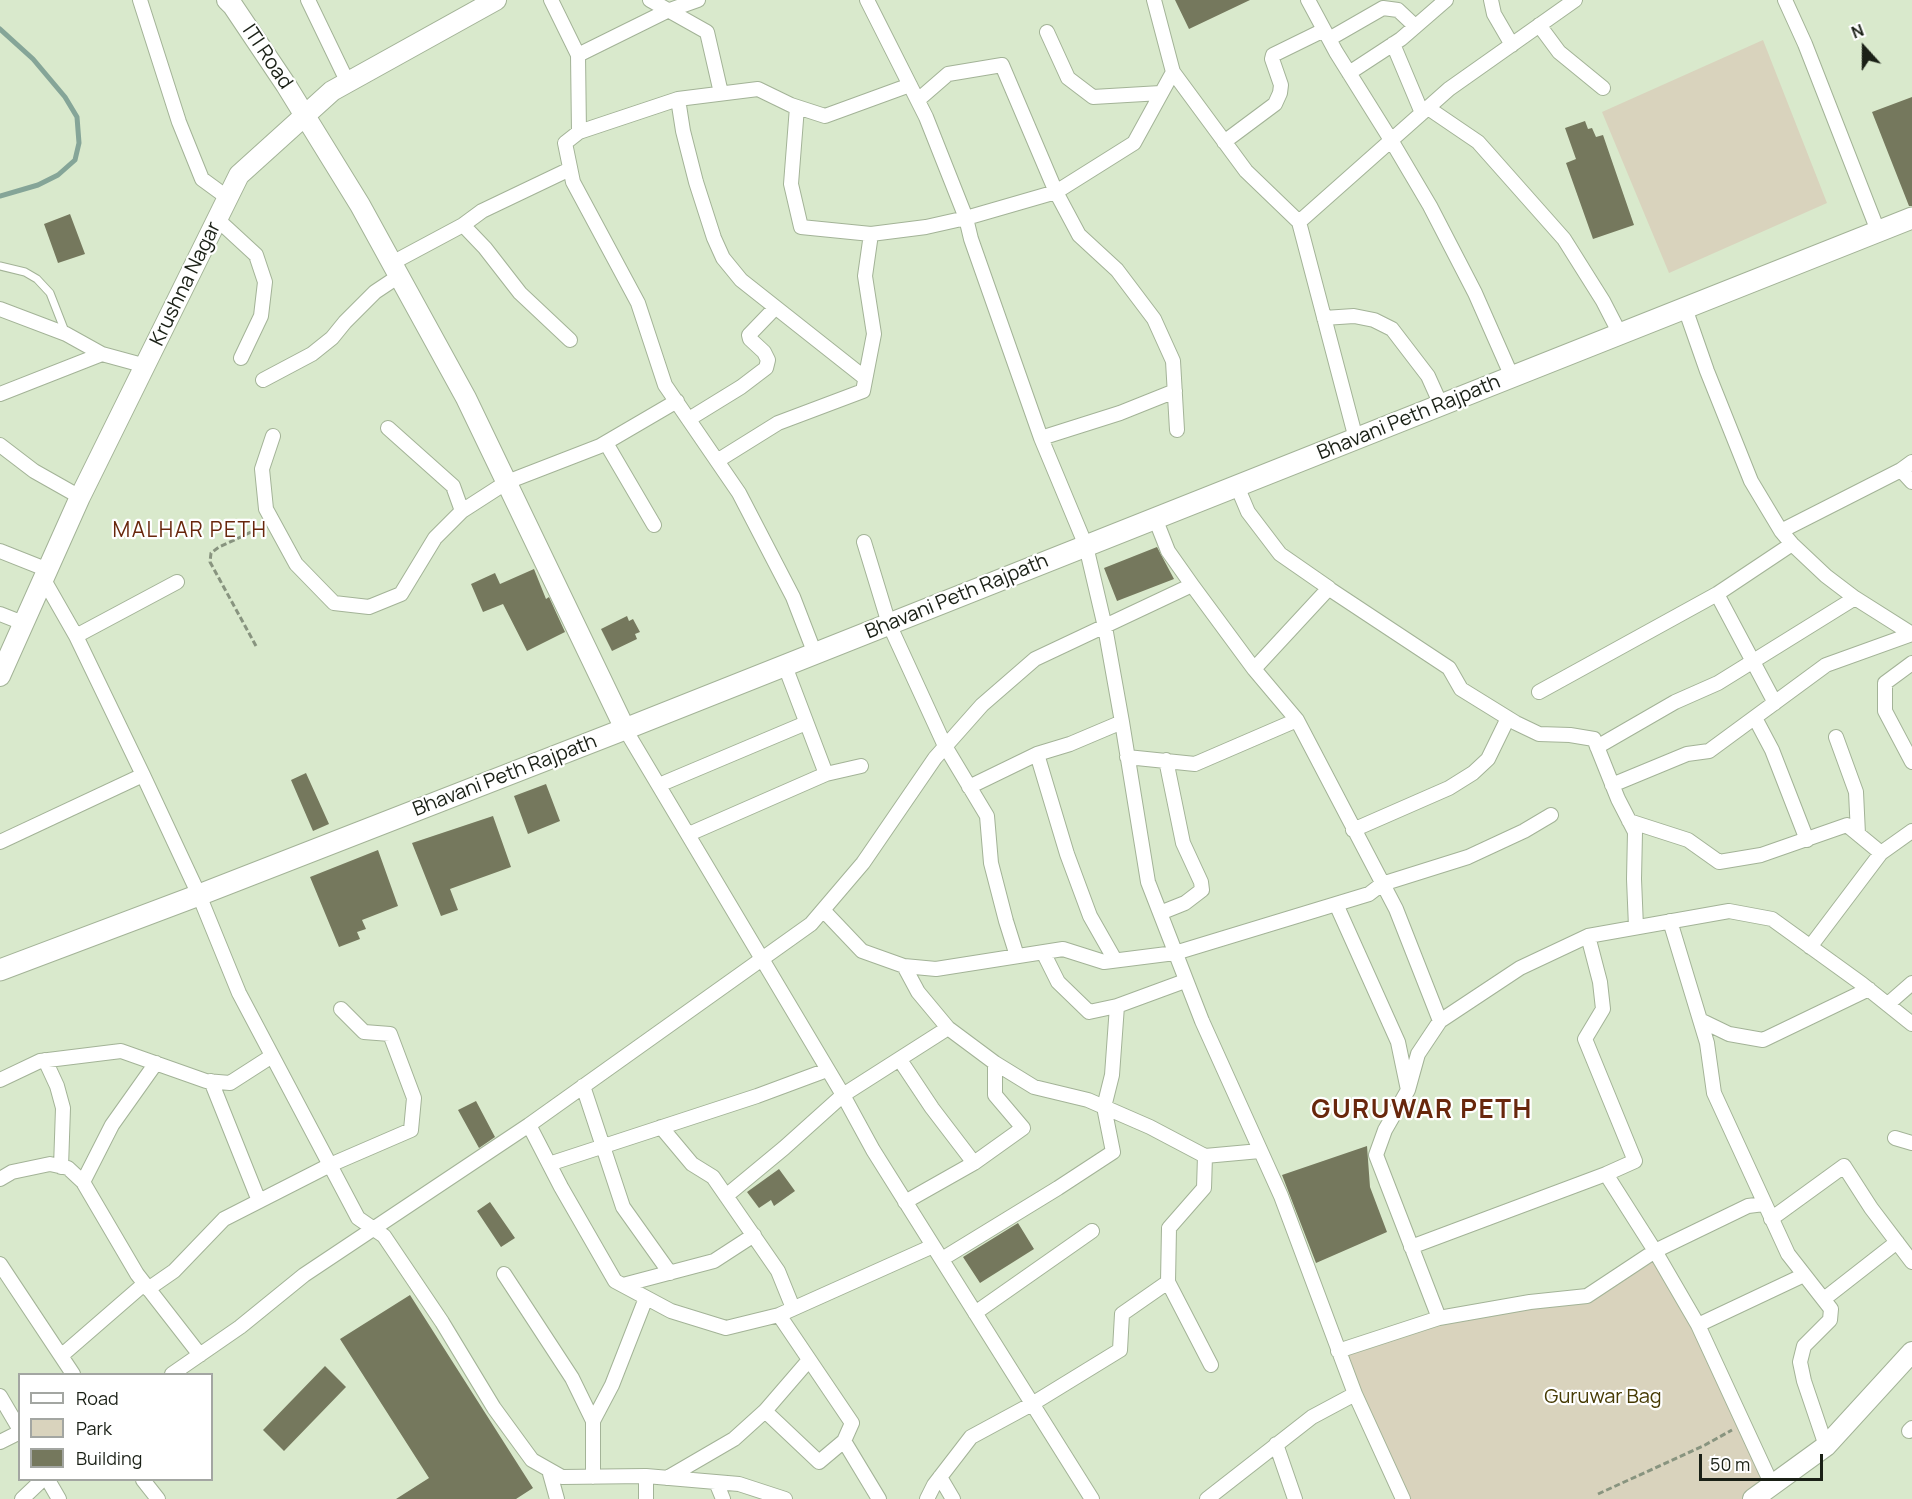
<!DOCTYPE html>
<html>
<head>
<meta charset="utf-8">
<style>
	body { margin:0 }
	#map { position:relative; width:1912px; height:1499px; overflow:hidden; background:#d9e9cc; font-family:Manrope,sans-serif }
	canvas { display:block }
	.legend { position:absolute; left:18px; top:1373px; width:195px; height:108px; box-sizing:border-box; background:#fff; border:2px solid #a3a6a2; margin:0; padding:8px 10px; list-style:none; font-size:18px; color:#1a2016 }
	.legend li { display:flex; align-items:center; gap:12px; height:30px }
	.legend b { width:30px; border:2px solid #a3a6a2 }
	.north { position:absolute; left:1834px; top:18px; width:60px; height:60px; -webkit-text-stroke:4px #fff; paint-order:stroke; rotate:339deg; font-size:16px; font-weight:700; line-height:24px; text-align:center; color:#1a2016 }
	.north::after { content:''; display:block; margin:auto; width:21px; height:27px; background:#1a2016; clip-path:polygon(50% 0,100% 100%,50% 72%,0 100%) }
	.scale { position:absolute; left:1699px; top:1454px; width:124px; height:27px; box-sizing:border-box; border:3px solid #1a2016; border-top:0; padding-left:8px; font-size:18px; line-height:21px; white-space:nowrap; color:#1a2016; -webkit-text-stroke:4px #fff; paint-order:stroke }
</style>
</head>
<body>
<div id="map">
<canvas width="1912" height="1499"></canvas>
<ul class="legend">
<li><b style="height:8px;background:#fff"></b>Road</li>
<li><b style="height:16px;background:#d9d3bd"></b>Park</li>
<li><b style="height:16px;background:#75785d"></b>Building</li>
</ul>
<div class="north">N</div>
<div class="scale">50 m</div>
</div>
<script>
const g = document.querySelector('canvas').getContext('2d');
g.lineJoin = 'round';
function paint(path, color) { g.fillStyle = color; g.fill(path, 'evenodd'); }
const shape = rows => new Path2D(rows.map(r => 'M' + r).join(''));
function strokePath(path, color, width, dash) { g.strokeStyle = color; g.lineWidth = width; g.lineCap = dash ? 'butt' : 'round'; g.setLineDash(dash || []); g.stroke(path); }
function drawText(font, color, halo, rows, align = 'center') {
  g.font = font + ' Manrope,sans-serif'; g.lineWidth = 4.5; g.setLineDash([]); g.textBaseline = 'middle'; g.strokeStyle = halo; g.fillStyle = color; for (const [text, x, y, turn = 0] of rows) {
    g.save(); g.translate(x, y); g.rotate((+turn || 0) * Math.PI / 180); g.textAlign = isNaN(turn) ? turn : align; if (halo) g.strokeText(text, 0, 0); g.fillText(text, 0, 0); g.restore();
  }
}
paint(shape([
	[1763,40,1827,203,1669,273,1602,112],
	[1651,1253,1711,1365,1767,1488,1753,1499,1400,1499,1341,1351,1439,1318,1587,1296]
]), '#d9d3bd');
strokePath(shape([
	[0,29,33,59,65,97,77,117,79,143,75,160,58,175,38,185,0,196]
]), '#85a598', 5);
paint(shape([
	[1175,0,1250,0,1189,29],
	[1912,97,1912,206,1909,206,1872,112],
	[1585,121,1588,129,1592,128,1596,137,1603,135,1634,225,1593,239,1566,163,1576,159,1565,128],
	[70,214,85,254,58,263,44,224],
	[1157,547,1174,579,1117,601,1104,568],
	[534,569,546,599,549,597,565,632,527,651,503,604,483,612,471,584,495,573,500,584],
	[627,616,629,621,633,619,640,632,635,634,637,639,612,651,601,629],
	[306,773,329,824,313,831,291,780],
	[546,784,560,821,528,834,514,796],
	[493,816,511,867,450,889,458,910,441,916,412,843],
	[378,850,398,906,362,920,366,929,357,932,360,939,339,947,310,877],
	[476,1101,495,1137,479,1148,458,1110],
	[1367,1146,1370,1187,1387,1232,1316,1263,1282,1175],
	[779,1169,795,1191,774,1206,771,1200,759,1208,747,1192],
	[490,1202,515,1238,501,1247,477,1211],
	[1018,1223,1034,1249,980,1283,963,1257],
	[410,1295,533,1488,516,1499,396,1499,429,1478,340,1339],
	[325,1366,346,1387,284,1451,263,1430]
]), '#75785d');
const lane = shape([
	[0,266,25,272,37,279,50,293,66,334]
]);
const street = shape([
	[140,0,179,122,202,179,228,198],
	[308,0,348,83],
	[551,0,578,55,579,132],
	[650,0,707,32,721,93],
	[867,0,926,117,966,218,971,239,1041,438,1086,546,1105,627,1122,722,1148,882,1202,1021,1281,1196,1355,1394,1403,1499],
	[1308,0,1336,52,1391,140,1430,206,1475,293,1512,377],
	[1491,0,1494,14,1512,45],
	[1785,0,1805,44,1878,231],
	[1539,25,1559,52,1603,88],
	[1047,32,1068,78,1093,97,1161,93],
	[1329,39,1383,8,1398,10,1415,26],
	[1393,44,1422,113],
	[578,55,667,11,698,0],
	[1173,72,1246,171,1299,222],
	[1349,73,1401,39,1446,0],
	[678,99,683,131,696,182,714,238,723,258,741,280,865,378],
	[918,100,948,74,1002,65,1056,192,1079,235,1117,270,1154,319,1173,361,1177,430],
	[797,107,791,184,801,227,871,234,926,227,966,218,1056,192,1134,143,1173,72,1154,0],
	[1428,108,1478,142,1564,239,1603,301,1620,334],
	[1224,142,1275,104,1280,93,1281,85,1272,59,1273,55,1324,30],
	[218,220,256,255,265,282,261,316,241,358],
	[463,225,485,248,520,293,570,340],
	[392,263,463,225,482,211,570,169],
	[1685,308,1707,371,1751,481,1781,531,1792,544,1826,576,1855,598,1912,634],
	[0,309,66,334,102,354],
	[1324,318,1354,316,1374,320,1392,329,1428,376,1441,405],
	[263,380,312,354,332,338,345,322,375,292,399,276],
	[0,394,102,354,146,366],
	[689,419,741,387,766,368,768,360,764,352,750,339,749,335,775,308],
	[388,428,453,486,462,511],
	[273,436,262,469,266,509,296,564,334,603,369,607,401,594,435,538,462,511,507,482,600,446,677,401],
	[1041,438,1120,413,1175,391],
	[1356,439,1299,222,1449,89,1575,0],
	[606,443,654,525],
	[0,445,34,471,80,497],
	[717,461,778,423,863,391,874,334,865,276,871,234],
	[1901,470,1912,482],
	[1237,486,1248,512,1280,554,1329,588,1254,669],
	[1155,518,1168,551,1192,585,1254,669,1297,720,1396,909,1440,1021],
	[1781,531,1901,470,1912,462],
	[864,542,889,624,945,746,987,816,991,863,1006,921,1017,956],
	[0,551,48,570],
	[44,580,76,636,143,775,199,895,239,993,358,1218,384,1236,442,1322,494,1408,532,1460,562,1477,646,1476,739,1484,785,1499],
	[1328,588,1449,668,1461,689,1516,723,1539,734,1570,735,1594,739,1618,799,1635,832,1634,879,1636,927],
	[1717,594,1775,703],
	[0,614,23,623],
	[76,636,177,582],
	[815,654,793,597,739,493,665,385,638,303,573,182,565,143,579,132,678,99,758,89,791,105,825,116,910,85],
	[1912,663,1885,683,1885,711,1912,762],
	[785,666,826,774],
	[1539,692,1717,594,1792,544],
	[1755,718,1772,750,1807,840],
	[625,729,843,1095,873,1150,1092,1499],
	[1836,737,1856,792,1858,834],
	[1597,747,1675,702,1718,683,1855,598],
	[1037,754,1067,854,1090,916,1115,960],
	[1127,757,1195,764,1297,720],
	[659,785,806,723],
	[1612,785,1687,754,1709,751,1826,665,1912,634],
	[969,787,1037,754,1070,744,1122,722],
	[1629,821,1688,840,1719,862,1761,855,1847,825,1881,853],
	[1353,830,1449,788,1473,773,1488,759,1508,718],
	[689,834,826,774,861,766],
	[0,842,143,775],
	[1336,904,1398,1042,1408,1090,1385,1130,1376,1155,1439,1318],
	[823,910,862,951,904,966,936,969,1063,949,1104,962,1175,953,1369,894,1382,884,1468,857,1524,831,1551,815],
	[1160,913,1185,903,1202,890,1201,882,1183,843,1166,760],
	[1670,921,1707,1043,1714,1093,1788,1254,1831,1309,1830,1320,1804,1346,1800,1362,1804,1381,1826,1446],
	[1810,947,1881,853,1912,831],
	[1043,952,1058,982,1089,1012,1117,1006,1185,981],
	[904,966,918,992,948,1028,995,1063,1034,1087,1088,1100,1150,1127,1205,1156,1260,1151],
	[1888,1004,1912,983],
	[1700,1020,1729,1034,1763,1040,1869,989],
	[45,1060,57,1086,63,1108,61,1167],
	[900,1060,932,1108,974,1163],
	[0,1080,40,1061,121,1051,206,1081,230,1083,272,1056],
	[211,1081,259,1201],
	[583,1086,623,1207,670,1273],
	[1408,1090,1418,1054,1440,1021,1520,968,1588,936,1729,911,1772,919,1862,984,1912,1024],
	[529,1125,561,1187,615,1281,671,1311,726,1328,779,1315,933,1246],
	[661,1127,692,1164,713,1177,778,1271,793,1308],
	[1895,1138,1912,1143],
	[549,1164,757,1096,827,1070],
	[1606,1174,1655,1251,1698,1325,1772,1485],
	[0,1179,12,1172,50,1164,68,1168,83,1182,137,1274,200,1355],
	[83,1182,112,1125,156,1063],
	[726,1196,784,1148,843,1095,948,1028],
	[905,1202,974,1163,1023,1128,995,1095,995,1063],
	[1771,1219,1844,1166,1871,1208,1912,1262],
	[1411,1247,1606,1174,1635,1161,1585,1039,1603,1009,1600,982,1588,936],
	[942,1259,1058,1188,1113,1152,1104,1107,1112,1075,1117,1006],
	[0,1264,73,1374],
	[504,1274,572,1378,593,1421,593,1477],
	[1168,1282,1211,1365],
	[623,1285,714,1261,754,1235],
	[148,1289,174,1271,224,1219,330,1165,411,1130,414,1098,390,1034,364,1032,341,1009],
	[1824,1299,1897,1242],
	[975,1313,1092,1231],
	[779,1315,852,1423,844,1441,879,1499],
	[1698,1325,1804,1275],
	[1338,1351,1439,1318,1530,1302,1587,1296,1655,1251,1748,1206,1764,1204],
	[61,1356,144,1284],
	[172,1374,240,1327,304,1275,529,1125,811,924,863,863,935,758,982,705,1035,659,1192,585],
	[0,1396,20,1430],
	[765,1411,819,1462,844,1441],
	[593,1421,612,1385,646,1298],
	[1909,1431,1912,1428],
	[0,1442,20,1432],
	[1276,1444,1295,1499],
	[549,1470,557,1499],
	[940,1477,953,1499],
	[667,1478,734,1439,765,1411,809,1360],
	[48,1480,59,1499],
	[143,1480,158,1499],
	[716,1482,723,1499],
	[22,1499,42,1480],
	[646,1499,646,1476],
	[927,1499,934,1485,971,1437,1032,1404,1120,1350,1122,1314,1168,1282,1169,1228,1204,1188,1205,1156],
	[1207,1499,1312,1417,1355,1394]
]);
const secondary = shape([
	[227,0,233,6,286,85,360,205,466,398,625,729],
	[0,676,80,497,239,175,332,91,496,0],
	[1753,1499,1826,1446,1912,1352]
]);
const primary = shape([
	[0,970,199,895,625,729,1912,218]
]);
strokePath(lane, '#a3b397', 9);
strokePath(street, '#a3b397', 16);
strokePath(secondary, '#a3b397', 22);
strokePath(primary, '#a3b397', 23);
strokePath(shape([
	[256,646,210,562,211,553,219,547,260,528],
	[1598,1494,1705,1445,1732,1430]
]), '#88947f', 3, [6, 3]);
strokePath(lane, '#fff', 7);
strokePath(street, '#fff', 14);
strokePath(secondary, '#fff', 20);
strokePath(primary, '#fff', 21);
drawText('20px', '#1a2016', '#fff', [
	["ITI Road",267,57,56],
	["Krushna Nagar",186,284,-64],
	["Bhavani Peth Rajpath",1409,418,-22],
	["Bhavani Peth Rajpath",957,597,-22],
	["Bhavani Peth Rajpath",505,776,-21]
]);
drawText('20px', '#473b04', '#fff', [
	["Guruwar Bag",1603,1397]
]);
g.letterSpacing = '1.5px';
drawText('21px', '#68270c', '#fff', [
	["MALHAR PETH",190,531]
]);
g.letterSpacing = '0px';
g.letterSpacing = '1.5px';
drawText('bold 26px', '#68270c', '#fff', [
	["GURUWAR PETH",1422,1111]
]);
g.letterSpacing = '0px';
</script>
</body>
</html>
